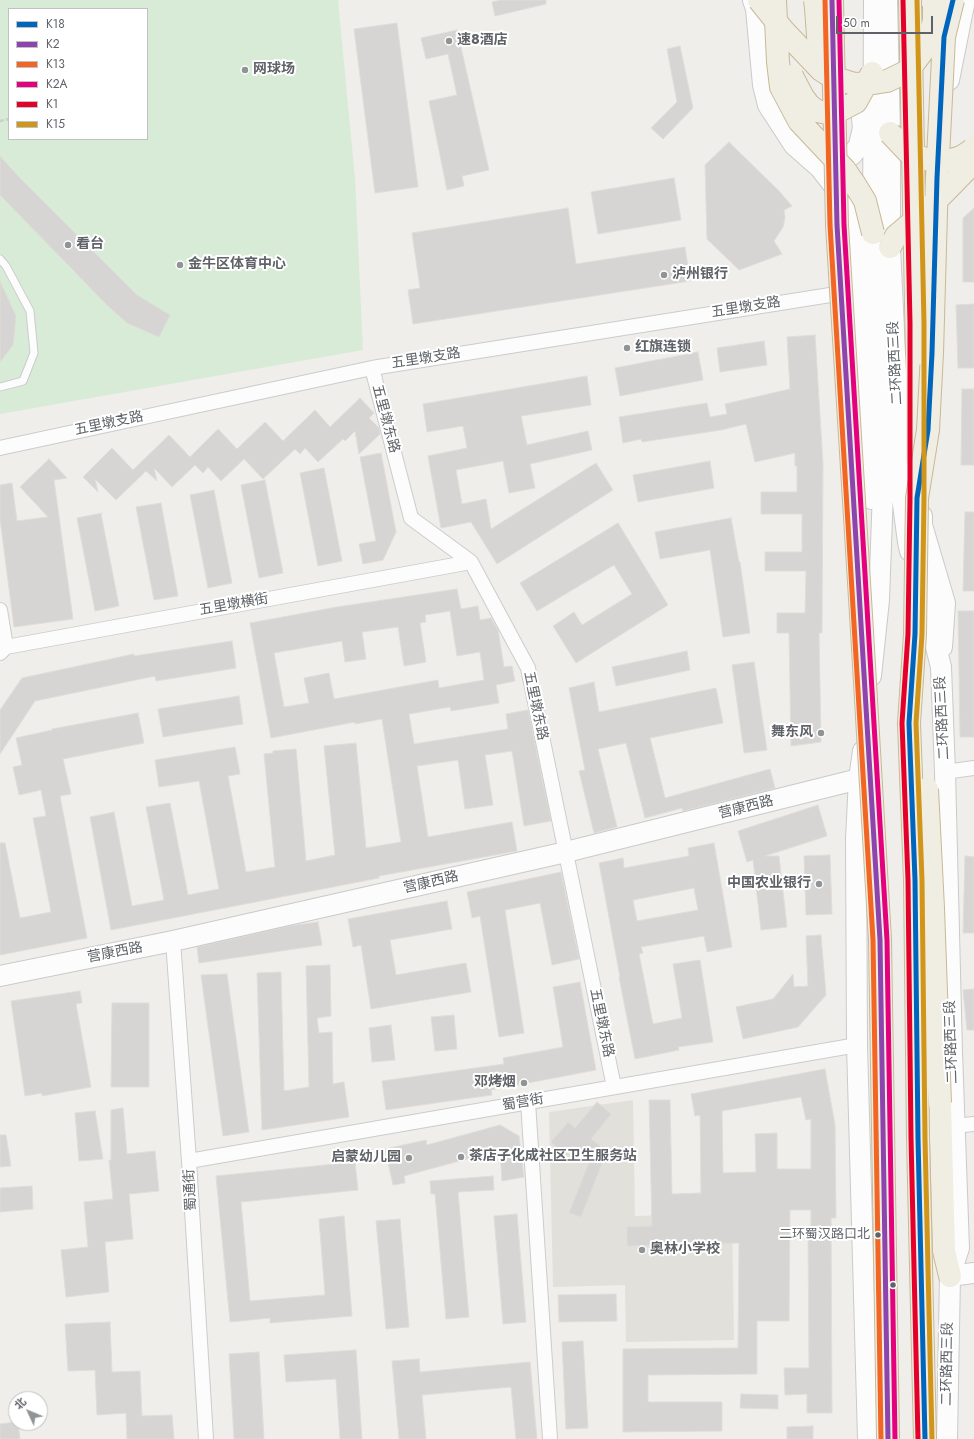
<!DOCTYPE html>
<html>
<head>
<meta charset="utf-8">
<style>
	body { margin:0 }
	#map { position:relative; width:974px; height:1439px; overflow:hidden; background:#efeeea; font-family:Jost,"Noto Sans SC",sans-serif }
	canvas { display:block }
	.legend { position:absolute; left:8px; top:8px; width:140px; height:132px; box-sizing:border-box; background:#fff; border:1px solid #bfc1c3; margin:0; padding:5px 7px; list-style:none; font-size:12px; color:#5f6368 }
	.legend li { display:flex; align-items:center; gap:8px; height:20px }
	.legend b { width:20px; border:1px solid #bfc1c3 }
	.north { position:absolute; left:8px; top:1391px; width:40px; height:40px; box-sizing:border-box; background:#fff; border:1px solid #bfc1c3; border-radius:50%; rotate:314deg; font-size:11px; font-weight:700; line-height:16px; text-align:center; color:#5f6368 }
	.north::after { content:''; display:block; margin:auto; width:14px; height:18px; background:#919496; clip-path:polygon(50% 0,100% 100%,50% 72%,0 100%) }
	.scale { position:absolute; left:836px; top:16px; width:97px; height:18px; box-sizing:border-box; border:2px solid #5f6368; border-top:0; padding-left:5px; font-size:12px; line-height:14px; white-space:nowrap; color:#5f6368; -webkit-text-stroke:3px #fff; paint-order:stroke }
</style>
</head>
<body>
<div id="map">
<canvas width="974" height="1439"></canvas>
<ul class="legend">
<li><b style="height:5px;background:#0065bd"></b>K18</li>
<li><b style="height:5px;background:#8e44ad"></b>K2</li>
<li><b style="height:5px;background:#f26522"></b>K13</li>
<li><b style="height:5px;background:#e5007d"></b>K2A</li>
<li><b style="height:5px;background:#e4002b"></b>K1</li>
<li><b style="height:5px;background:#d1951a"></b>K15</li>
</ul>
<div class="north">北</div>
<div class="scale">50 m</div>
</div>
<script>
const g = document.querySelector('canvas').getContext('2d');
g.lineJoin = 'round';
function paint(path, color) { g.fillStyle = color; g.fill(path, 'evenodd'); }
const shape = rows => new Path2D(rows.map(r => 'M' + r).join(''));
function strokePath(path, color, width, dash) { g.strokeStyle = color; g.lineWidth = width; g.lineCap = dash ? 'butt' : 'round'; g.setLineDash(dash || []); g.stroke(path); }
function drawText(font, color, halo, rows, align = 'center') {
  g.font = font + ' Jost,"Noto Sans SC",sans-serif'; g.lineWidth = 4; g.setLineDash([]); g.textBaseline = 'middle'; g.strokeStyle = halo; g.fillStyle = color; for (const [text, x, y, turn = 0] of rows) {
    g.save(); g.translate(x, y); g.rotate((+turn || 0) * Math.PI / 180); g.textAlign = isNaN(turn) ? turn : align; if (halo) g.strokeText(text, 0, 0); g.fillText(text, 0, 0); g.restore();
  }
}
paint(shape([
	[633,1100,635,1216,732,1213,734,1340,626,1342,625,1285,553,1287,549,1112]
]), '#e2e0da');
paint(shape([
	[0,0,338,0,355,179,363,350,0,414],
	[9,9,147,9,147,139,9,139]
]), '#d8ebd6');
const building = shape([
	[501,0,546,0,546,4,495,16,492,2,501,0],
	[397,23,418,187,375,193,354,29,397,23],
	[457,30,489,170,462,176,464,186,447,190,429,101,457,95,448,54,426,59,421,38,457,30],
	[680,46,693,108,663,139,651,128,677,102,667,49,680,46],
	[729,142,779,191,792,206,784,210,785,218,783,227,774,241,782,254,739,270,707,239,705,165,729,142],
	[0,156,17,175,137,295,170,315,159,337,127,323,106,304,0,195,0,156],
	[674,178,681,220,598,234,591,192,674,178],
	[568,208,576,264,685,247,690,281,413,324,408,290,420,288,412,233,568,208],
	[974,208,974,282,963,282,963,218,974,208],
	[0,281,16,316,13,345,0,362,0,281],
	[974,304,974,368,958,368,956,305,974,304],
	[815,335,823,464,822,633,819,633,821,742,791,746,789,633,777,633,777,613,805,613,806,571,765,571,765,552,802,552,802,514,761,514,761,492,797,492,797,466,795,466,795,453,755,462,746,424,721,430,642,442,641,439,623,443,619,417,707,403,710,417,727,414,725,404,790,389,787,337,815,335],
	[764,341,767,365,720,372,717,348,764,341],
	[698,352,703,380,620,396,615,368,698,352],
	[587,376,591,405,521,416,527,445,588,431,592,450,530,464,535,488,509,493,503,461,456,470,462,504,486,499,491,529,596,463,613,490,497,564,471,522,441,528,428,456,467,448,463,426,427,432,423,404,587,376],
	[962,389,974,389,974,465,961,465,962,389],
	[360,398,374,413,369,418,379,428,380,434,359,454,355,431,345,441,343,439,318,462,305,448,300,454,295,449,263,479,244,459,221,481,208,467,203,473,195,465,172,487,154,468,157,481,146,471,116,500,95,479,98,492,83,477,112,448,133,470,169,435,190,457,218,429,237,449,265,422,283,441,315,410,330,427,360,398],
	[381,453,396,532,383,560,363,564,359,544,376,541,360,457,381,453],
	[49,459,67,478,54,480,73,619,14,627,0,519,0,485,12,483,17,521,48,517,20,487,49,459],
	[710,461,714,488,638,502,633,475,710,461],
	[324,468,342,561,318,566,300,473,324,468],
	[265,480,283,573,259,578,241,485,265,480],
	[214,490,232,583,208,588,190,495,214,490],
	[161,503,178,596,154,600,136,507,161,503],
	[965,512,974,512,974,591,963,591,965,512],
	[102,513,101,514,119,606,95,611,77,518,102,513],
	[731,518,739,562,740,562,750,633,723,637,710,550,660,559,655,532,731,518],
	[618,523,668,605,576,663,553,626,574,612,582,625,632,594,614,565,537,611,520,583,618,523],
	[457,589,461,609,478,606,480,620,491,618,498,630,504,667,512,666,515,681,496,685,499,703,451,711,450,707,409,714,414,744,508,729,506,714,528,710,551,821,524,826,512,751,485,755,493,805,465,809,458,760,417,766,428,837,512,822,517,851,379,876,379,878,111,930,90,817,114,812,132,906,164,900,146,807,170,803,188,895,219,889,199,781,159,787,155,760,235,747,240,774,228,776,246,872,275,867,264,754,273,753,273,751,296,749,306,861,335,855,324,746,356,743,366,848,401,842,382,719,355,724,355,722,271,738,250,623,337,607,457,589],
	[450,611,457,656,480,652,484,680,439,688,438,680,334,699,329,673,304,678,309,703,284,707,274,653,342,641,345,662,366,659,362,632,398,627,404,666,426,662,420,623,426,622,425,615,450,611],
	[958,611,974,611,974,737,960,737,958,611],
	[232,641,236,668,156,681,155,676,35,701,0,754,0,710,22,678,134,654,134,656,232,641],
	[687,651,690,670,616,686,612,667,687,651],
	[754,662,767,750,744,753,732,665,754,662],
	[594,682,599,712,716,688,723,723,650,738,665,798,770,769,775,788,683,811,682,808,645,818,626,743,598,749,617,827,594,833,579,771,585,770,569,688,594,682],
	[239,696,243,724,163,737,158,709,239,696],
	[138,713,144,743,63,759,71,794,60,796,87,938,0,955,0,843,5,843,20,918,51,912,33,818,46,816,41,790,19,795,13,767,22,765,16,738,52,730,52,729,138,713],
	[818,805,827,836,765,856,779,856,787,927,761,930,753,860,747,862,738,831,818,805],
	[714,843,732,947,707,952,704,936,641,947,643,953,639,954,653,1024,682,1018,673,964,700,960,713,1042,678,1047,679,1050,635,1059,619,977,620,977,599,863,623,858,624,868,689,856,688,848,714,843],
	[694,888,698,910,637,921,633,900,694,888],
	[830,855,832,914,806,915,804,856,830,855],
	[965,856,974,857,974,933,963,933,965,856],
	[561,872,579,959,552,965,540,903,505,910,524,1033,499,1037,480,916,472,918,467,892,561,872],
	[447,901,452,929,390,940,396,975,466,963,471,992,371,1009,361,945,353,947,348,919,447,901],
	[318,922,322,945,199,963,197,947,289,926,318,922],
	[821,935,826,995,798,1027,743,1039,736,1007,773,999,793,974,794,987,808,986,806,936,821,935],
	[330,965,331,1016,317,1018,319,1033,332,1032,333,1084,344,1082,349,1117,262,1130,257,973,281,972,284,1091,309,1087,306,966,330,965],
	[227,974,249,1132,223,1136,201,975,227,974],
	[580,982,596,1070,491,1090,492,1095,386,1110,382,1081,504,1064,503,1058,563,1047,553,987,580,982],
	[974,989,974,1030,967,1030,963,990,974,989],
	[80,991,82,1003,76,1004,91,1087,42,1096,42,1093,25,1096,11,1001,80,991],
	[112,1003,149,1003,149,1087,111,1087,112,1003],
	[454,1015,457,1049,435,1051,431,1017,454,1015],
	[391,1025,395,1060,372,1062,369,1028,391,1025],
	[825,1069,835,1125,836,1218,831,1218,832,1413,807,1413,807,1394,785,1395,784,1368,809,1368,808,1231,811,1231,811,1210,790,1210,789,1321,757,1321,757,1374,648,1375,648,1402,722,1402,722,1431,623,1432,623,1349,738,1348,739,1243,627,1246,627,1227,652,1226,649,1100,670,1100,672,1194,701,1193,700,1115,695,1116,691,1094,825,1069],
	[801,1097,806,1120,811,1119,811,1169,777,1169,777,1133,755,1134,756,1172,723,1173,722,1111,801,1097],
	[597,1102,611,1114,591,1139,610,1154,602,1163,581,1217,569,1213,590,1160,573,1146,566,1155,551,1142,568,1122,575,1128,597,1102],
	[123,1108,127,1154,155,1151,159,1191,129,1194,133,1239,105,1242,109,1292,66,1297,61,1250,88,1247,84,1202,113,1199,109,1160,111,1160,111,1110,123,1108],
	[95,1111,103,1159,79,1161,75,1113,95,1111],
	[500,1125,519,1136,524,1177,502,1181,500,1150,404,1176,405,1183,393,1185,385,1149,426,1140,427,1145,500,1125],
	[0,1135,6,1135,11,1166,0,1167,0,1135],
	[355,1162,358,1190,241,1202,250,1301,325,1295,319,1219,344,1216,352,1316,270,1323,270,1318,230,1322,216,1176,355,1162],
	[493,1176,494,1190,458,1192,469,1317,446,1319,435,1194,431,1194,430,1181,493,1176],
	[32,1186,33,1209,0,1212,0,1188,32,1186],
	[517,1214,526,1322,503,1324,494,1216,517,1214],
	[400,1219,409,1327,386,1329,376,1221,400,1219],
	[616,1294,617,1321,559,1322,558,1295,616,1294],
	[110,1322,112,1372,140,1371,142,1416,172,1415,174,1439,127,1439,126,1413,97,1415,95,1370,68,1371,65,1324,110,1322],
	[583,1341,588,1428,566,1429,562,1342,583,1341],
	[356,1350,362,1439,340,1439,336,1379,286,1382,284,1355,356,1350],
	[259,1352,264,1439,234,1439,229,1354,259,1352],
	[419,1359,420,1372,530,1362,537,1439,516,1439,511,1387,422,1395,426,1439,399,1439,392,1361,419,1359],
	[741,1394,778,1395,778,1409,740,1408,741,1394],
	[16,1422,18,1423,20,1439,0,1439,0,1424,16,1422],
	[813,1426,813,1439,787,1439,787,1427,813,1426]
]);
paint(building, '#d6d5d3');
strokePath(building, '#deddd9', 1);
const lane = shape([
	[0,259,6,266,30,311,34,353,23,381,0,387]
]);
const street = shape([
	[372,368,411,518,471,562,528,668,614,1087],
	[0,448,372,368,849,292],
	[0,610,6,647],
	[0,653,6,647,471,562],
	[945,772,974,768],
	[173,941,189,1161,206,1439],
	[528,1102,550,1439],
	[955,1126,974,1124],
	[189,1161,857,1045]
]);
const secondary = shape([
	[753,0,756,9,763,85,768,105,794,145,820,168,837,190,849,208,853,225,855,245,856,291,871,499],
	[887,0,890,133,890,247,902,497,908,542,910,551],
	[949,80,965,0],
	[827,175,853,154,859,145,863,128,862,118],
	[922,516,922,525,945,603,942,647],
	[920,582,941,667,945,772,952,1052,959,1248,950,1276,947,1439],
	[871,676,879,600,883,490,873,233,874,0],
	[863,751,859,779,856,839,857,1045,868,1439],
	[0,976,173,941,566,852,859,779],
	[950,1276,974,1273]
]);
const highway = shape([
	[917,354,917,459],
	[940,1103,944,1251,950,1276]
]);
strokePath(lane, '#cbcccc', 9);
strokePath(street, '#cbcccc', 16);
strokePath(secondary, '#cacacb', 22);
strokePath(highway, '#c8b996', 24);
strokePath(shape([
	[0,121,9,119]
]), '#cacfcc', 2.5, [4, 2]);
strokePath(lane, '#fdfcfc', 7);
strokePath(street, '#fdfcfc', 14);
strokePath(secondary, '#fdfcfc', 20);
strokePath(highway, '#f0ede3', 22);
const highwayBridge = shape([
	[759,0,783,30,821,70,832,77,854,84,874,83,887,81,908,71,923,51,931,33,934,20,934,6],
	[775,0,778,62,781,87,799,121,845,170,854,183,865,201,873,233],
	[815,0,816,8,819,50],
	[832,0,837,225,862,631,880,940,888,1439],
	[910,0,917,354],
	[792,76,803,97,809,105,817,111,827,113,837,112,856,102,872,73],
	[890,133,908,152,925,159,941,161,951,160,961,157,972,150,974,147],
	[890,247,896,236,927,210,974,162],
	[927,789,933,908,940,1103],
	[925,1439,918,1138,915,880,909,723,915,634,917,498,928,430,932,353,937,178,944,37,953,0]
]);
strokePath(highwayBridge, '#c8b996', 24, []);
strokePath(highwayBridge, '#f0ede3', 22);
strokePath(shape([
	[925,1439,918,1138,915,880,909,723,915,634,917,498,928,430,932,353,937,178,944,37,953,0]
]), '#0065bd', 5);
strokePath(shape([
	[832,0,837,225,880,940,888,1439]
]), '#8e44ad', 5);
strokePath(shape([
	[825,0,830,225,873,940,881,1439]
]), '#f26522', 5);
strokePath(shape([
	[839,0,844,225,887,940,895,1439]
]), '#e5007d', 5);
strokePath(shape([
	[903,0,910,323,910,498,908,634,902,723,908,880,911,1138,918,1439]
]), '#e4002b', 5);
strokePath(shape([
	[917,0,924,323,924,498,922,634,916,723,922,880,925,1138,932,1439]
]), '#d1951a', 5);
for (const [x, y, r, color] of [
	[449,41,4,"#919496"],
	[245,70,4,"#919496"],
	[68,245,4,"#919496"],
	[180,265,4,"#919496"],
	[664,275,4,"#919496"],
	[627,348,4,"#919496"],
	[821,733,4,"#919496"],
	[819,884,4,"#919496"],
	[524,1083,4,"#919496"],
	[461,1157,4,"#919496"],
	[409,1158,4,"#919496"],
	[878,1235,3.5,"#5f6368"],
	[642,1250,4,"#919496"],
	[893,1285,3.5,"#5f6368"]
]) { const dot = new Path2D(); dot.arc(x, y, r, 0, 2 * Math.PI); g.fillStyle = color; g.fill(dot); strokePath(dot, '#fff', 1.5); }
drawText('13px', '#5f6368', '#fff', [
	["二环蜀汉路口北",870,1235]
], 'right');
drawText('bold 14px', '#5f6368', '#fff', [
	["速8酒店",457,41],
	["网球场",253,70],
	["看台",76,245],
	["金牛区体育中心",188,265],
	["泸州银行",672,275],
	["红旗连锁",635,348],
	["舞东风",813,733,"right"],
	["中国农业银行",811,884,"right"],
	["邓烤烟",516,1083,"right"],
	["茶店子化成社区卫生服务站",469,1157],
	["启蒙幼儿园",401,1158,"right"],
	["奥林小学校",650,1250]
], 'left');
drawText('14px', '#5f6368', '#fff', [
	["五里墩支路",746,308,-9],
	["五里墩支路",426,359,-9],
	["二环路西三段",896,363,-93],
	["五里墩东路",385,419,75],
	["五里墩支路",109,424,-12],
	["五里墩横街",234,605,-10],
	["五里墩东路",535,706,78],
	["二环路西三段",943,718,-93],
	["营康西路",746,808,-14],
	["营康西路",431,883,-13],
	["营康西路",115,953,-11],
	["五里墩东路",601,1023,78],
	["二环路西三段",952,1042,-92],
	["蜀营街",523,1103,-10],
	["蜀通街",191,1190,-93],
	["二环路西三段",948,1364,-89]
]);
</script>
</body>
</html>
